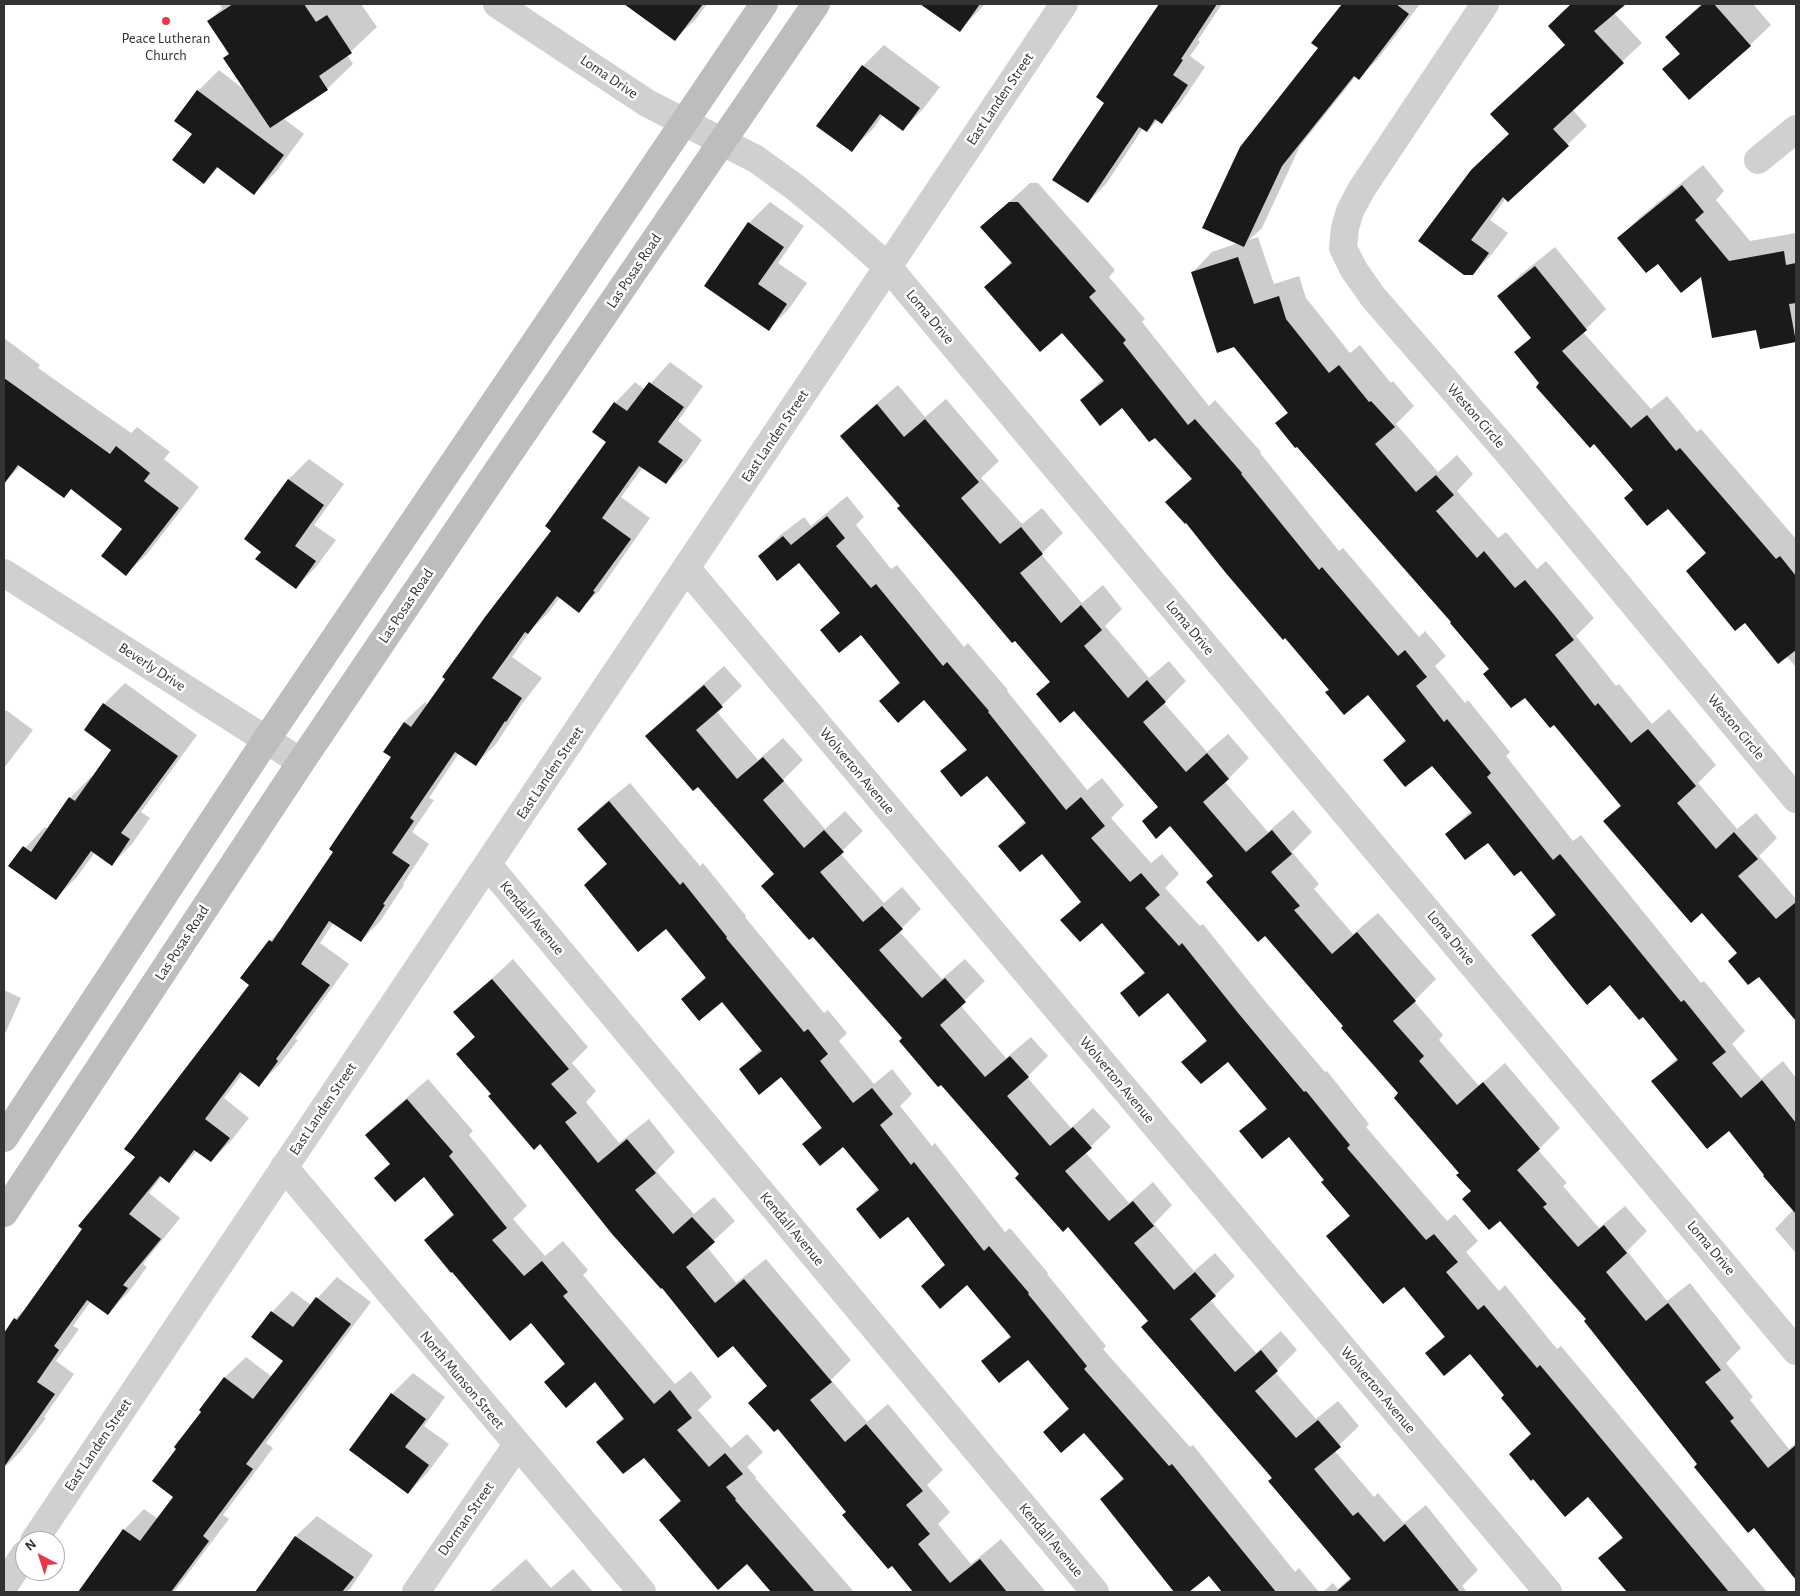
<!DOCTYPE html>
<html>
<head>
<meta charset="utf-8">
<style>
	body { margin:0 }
	#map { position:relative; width:1800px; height:1596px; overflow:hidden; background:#fff; font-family:"Alegreya Sans",sans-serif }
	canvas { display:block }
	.frame { position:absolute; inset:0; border:5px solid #333; pointer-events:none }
	.north { position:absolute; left:15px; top:1531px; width:50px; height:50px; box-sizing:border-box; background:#fff; border:1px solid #adadad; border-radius:50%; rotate:320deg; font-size:14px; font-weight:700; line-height:20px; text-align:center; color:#333 }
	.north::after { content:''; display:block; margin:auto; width:18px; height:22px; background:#e7374a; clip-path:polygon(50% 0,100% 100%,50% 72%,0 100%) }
</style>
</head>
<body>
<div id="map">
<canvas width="1800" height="1596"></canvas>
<div class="frame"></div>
<div class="north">N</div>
</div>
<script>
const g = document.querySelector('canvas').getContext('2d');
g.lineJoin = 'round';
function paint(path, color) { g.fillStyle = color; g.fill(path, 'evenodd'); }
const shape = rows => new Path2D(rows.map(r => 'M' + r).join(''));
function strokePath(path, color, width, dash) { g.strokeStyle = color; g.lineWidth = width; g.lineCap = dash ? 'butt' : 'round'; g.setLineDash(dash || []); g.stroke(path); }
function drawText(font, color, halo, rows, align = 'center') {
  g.font = font + ' "Alegreya Sans",sans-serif'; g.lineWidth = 5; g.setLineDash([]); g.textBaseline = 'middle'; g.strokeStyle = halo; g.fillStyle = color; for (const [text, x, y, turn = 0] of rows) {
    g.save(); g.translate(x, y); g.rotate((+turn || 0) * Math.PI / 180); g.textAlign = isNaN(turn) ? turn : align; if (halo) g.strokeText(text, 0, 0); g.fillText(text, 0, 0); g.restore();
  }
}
paint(shape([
	[219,4,361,4,377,27,347,55,353,64,327,89,283,118,304,134,275,173,254,193,219,167,204,182,194,133,198,91,219,70,246,91,225,58,230,53,209,21,222,8],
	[646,4,707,4,696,19,675,39,639,13],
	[923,4,985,4,960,30],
	[1160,4,1222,4,1198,40,1200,42,1190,56,1205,67,1180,104,1162,122,1158,120,1147,131,1143,128,1106,184,1088,202,1105,103,1097,97],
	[1343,4,1420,4,1377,60,1359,78,1356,76,1300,146,1262,228,1249,240,1258,237,1274,284,1299,276,1306,298,1350,353,1360,345,1391,383,1393,381,1414,406,1396,424,1438,472,1457,455,1473,474,1457,491,1498,538,1506,532,1537,569,1546,561,1594,618,1576,636,1616,686,1619,684,1652,724,1669,709,1716,765,1698,783,1737,829,1756,813,1777,838,1759,856,1796,899,1796,1014,1738,952,1702,911,1605,821,1621,805,1554,723,1525,696,1490,669,1452,622,1277,423,1288,412,1192,273,1212,252,1238,243,1319,48,1313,43],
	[1572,4,1624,4,1614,13,1642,43,1572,109,1587,126,1508,201,1506,198,1490,220,1508,233,1492,254,1473,274,1420,241,1510,134,1566,44,1549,26],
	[1701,4,1753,4,1771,25,1750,45,1689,99,1664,69,1680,53,1666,37],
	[884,45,940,87,923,109,903,130,883,115,872,130,851,150,818,125,863,66],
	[1703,165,1724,191,1716,200,1750,241,1796,233,1796,340,1795,341,1758,328,1702,274,1658,262,1619,238,1639,218],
	[1030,183,1038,183,1115,270,1109,277,1145,319,1142,322,1209,406,1215,400,1261,452,1260,453,1339,551,1343,548,1419,637,1425,631,1446,656,1435,666,1465,703,1468,700,1510,752,1506,756,1573,841,1581,835,1701,983,1704,981,1745,1031,1732,1044,1761,1079,1783,1061,1796,1078,1796,1253,1775,1229,1794,1209,1729,1129,1653,1081,1677,1058,1643,1015,1611,983,1533,935,1556,913,1521,870,1488,841,1446,834,1471,811,1433,764,1384,760,1406,739,1368,693,1330,689,1187,521,1167,502,1192,478,1155,436,1122,406,1081,400,1103,379,1062,331,986,287,1012,261,982,227],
	[770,202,804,226,778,263,807,283,789,309,768,330,706,286,749,223],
	[1555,247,1606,309,1583,332,1651,409,1667,396,1697,432,1701,429,1796,539,1796,667,1786,656,1687,571,1707,552,1668,507,1634,489,1516,352,1532,337,1499,296,1519,276],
	[4,338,40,365,38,368,131,433,137,427,170,452,164,459,199,487,147,554,126,574,124,528,72,488,64,496,21,465,4,483],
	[670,362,703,386,678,421,702,440,686,463,666,483,643,467,621,497,650,518,599,591,578,611,560,597,548,613,531,630,512,657,542,678,522,704,496,744,476,764,459,753,429,798,434,800,412,832,429,844,403,884,404,885,381,920,361,941,334,922,320,943,349,964,295,1039,298,1040,279,1065,259,1085,243,1073,224,1098,249,1118,231,1141,211,1161,197,1151,169,1181,162,1176,149,1193,180,1218,143,1264,147,1267,128,1293,108,1313,91,1301,73,1326,79,1329,56,1361,74,1374,44,1417,46,1418,21,1451,4,1468,4,1335,15,1319,28,1307,137,1157,251,984,270,941,284,926,335,851,392,757,404,722,425,702,428,705,553,530,607,441,594,432,615,403,635,382,645,390],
	[898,385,925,417,946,399,999,461,981,478,1022,524,1042,508,1063,533,1041,554,1082,603,1103,585,1122,609,1105,626,1149,678,1169,661,1186,681,1164,703,1207,752,1228,734,1249,758,1225,782,1268,832,1293,810,1312,832,1292,852,1319,884,1314,889,1353,934,1378,913,1436,979,1414,1001,1443,1035,1439,1040,1479,1086,1505,1063,1560,1128,1538,1150,1567,1183,1563,1186,1599,1228,1625,1206,1647,1231,1627,1251,1667,1301,1690,1283,1741,1348,1726,1363,1753,1397,1750,1400,1789,1449,1796,1443,1796,1578,1754,1526,1699,1464,1587,1319,1500,1219,1472,1190,1461,1172,1400,1093,1345,1026,1170,825,1143,821,1159,806,1074,709,1037,694,1050,681,841,436,862,416],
	[309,459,344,484,314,525,336,540,316,567,296,587,262,551,288,480],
	[847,496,864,517,856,525,891,569,897,565,964,647,968,643,1008,690,1007,691,1087,790,1102,778,1124,805,1111,818,1151,863,1162,854,1179,874,1165,888,1200,926,1203,924,1259,994,1325,1072,1327,1071,1369,1124,1366,1127,1447,1221,1455,1214,1478,1241,1466,1252,1499,1291,1505,1285,1557,1349,1561,1346,1767,1592,1627,1592,1600,1558,1623,1536,1588,1495,1533,1477,1510,1454,1531,1433,1506,1395,1471,1352,1427,1353,1445,1335,1404,1285,1328,1236,1351,1214,1289,1135,1241,1132,1267,1107,1228,1060,1183,1062,1207,1039,1168,991,1122,993,1145,971,1102,921,1062,921,1082,901,1042,852,1000,846,1025,821,987,774,942,771,967,748,924,698,881,701,900,681,862,633,822,630,840,612,799,561,759,557,779,536,804,517,811,526],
	[724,666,742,686,716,711,758,760,783,738,803,760,783,780,825,829,845,811,863,831,840,853,884,903,902,887,921,909,899,931,942,979,965,959,985,981,960,1005,1006,1058,1031,1037,1048,1056,1027,1077,1071,1128,1093,1108,1111,1127,1085,1152,1129,1203,1153,1182,1172,1205,1154,1224,1194,1271,1215,1253,1235,1276,1210,1300,1256,1353,1281,1331,1297,1350,1275,1372,1316,1419,1338,1401,1359,1426,1334,1450,1374,1497,1378,1493,1404,1523,1426,1505,1478,1570,1462,1586,1467,1592,1323,1592,1333,1583,1338,1589,1351,1577,1150,1320,903,1038,775,873,698,785,647,736,666,717],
	[125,683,197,735,141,812,150,818,132,844,112,864,95,852,77,877,56,898,25,848,45,827,48,829,70,798,91,777,93,778,113,750,85,730,104,704],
	[6,710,33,730,4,768,4,712],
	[630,783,700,866,703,863,746,916,745,917,824,1013,828,1010,847,1033,839,1041,874,1084,892,1069,912,1094,900,1106,932,1146,935,1143,1005,1232,1010,1228,1048,1273,1047,1274,1106,1346,1103,1349,1190,1447,1193,1445,1295,1572,1299,1568,1319,1592,1224,1592,1209,1574,1187,1592,1176,1592,1102,1500,1124,1477,1084,1432,1044,1432,1069,1408,1028,1358,983,1361,1011,1335,967,1284,923,1286,946,1263,908,1215,858,1209,878,1188,843,1145,804,1144,822,1126,781,1075,740,1069,762,1048,723,1000,682,999,706,976,666,928,585,885,607,863,578,829,598,809],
	[513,959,588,1047,572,1063,596,1091,586,1102,619,1143,649,1119,675,1152,656,1171,694,1214,714,1197,735,1221,707,1247,736,1283,766,1259,851,1360,831,1380,867,1422,888,1404,943,1470,927,1485,950,1512,938,1524,971,1564,1001,1539,1046,1592,915,1592,778,1427,750,1403,768,1385,733,1344,662,1286,540,1142,492,1093,458,1054,475,1036,455,1013],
	[4,990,21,998,4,1036],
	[428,1079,473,1131,469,1135,527,1206,513,1219,545,1256,563,1241,588,1270,583,1275,675,1384,691,1371,712,1397,698,1410,731,1448,747,1434,763,1452,747,1467,756,1477,755,1478,854,1592,773,1592,747,1563,660,1520,681,1499,644,1456,598,1442,624,1417,595,1381,545,1382,566,1362,531,1321,426,1240,454,1213,424,1176,391,1163,366,1135,387,1115],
	[337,1277,371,1302,266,1443,273,1448,223,1515,229,1519,174,1592,80,1592,124,1530,144,1509,158,1519,175,1496,202,1412,200,1410,225,1377,246,1357,272,1377,284,1360,272,1312,292,1291,311,1305],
	[413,1373,445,1397,424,1426,449,1444,428,1472,408,1493,392,1394],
	[317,1516,373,1555,350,1589,346,1592,304,1592,302,1591,301,1592,257,1592,296,1536],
	[526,1559,551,1588,573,1569,593,1592,489,1592]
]), '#0003');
paint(shape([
	[233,4,304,4,316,22,327,15,352,53,319,76,328,90,270,128,223,58,229,54,207,21],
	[624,4,703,4,675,41],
	[920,4,980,4,960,32],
	[1159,4,1217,4,1181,59,1183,60,1173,75,1188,85,1162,124,1155,119,1147,132,1139,127,1088,203,1052,180,1104,103,1096,97],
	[1342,4,1396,4,1409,14,1359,80,1354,76,1282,166,1244,247,1202,228,1240,147,1318,48,1311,43],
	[1571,4,1626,4,1594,31,1624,63,1553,129,1569,146,1508,202,1503,197,1471,240,1489,253,1473,275,1464,275,1418,241,1471,170,1509,134,1490,114,1565,45,1548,26],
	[1703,4,1714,4,1751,46,1689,100,1662,69,1680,54,1665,37],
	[862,65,920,108,903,131,880,114,852,152,816,126],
	[197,90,284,155,254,195,217,167,204,184,172,160,192,134,174,121],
	[1682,185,1704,212,1695,220,1729,261,1784,251,1786,265,1796,263,1796,303,1789,304,1796,342,1760,349,1756,330,1712,338,1701,277,1681,293,1658,264,1646,273,1617,238],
	[1009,202,1018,202,1096,291,1089,297,1126,340,1123,343,1188,425,1195,419,1242,473,1241,474,1319,570,1322,567,1398,656,1405,650,1427,677,1416,686,1444,722,1447,719,1491,773,1487,777,1553,860,1560,854,1681,1002,1684,1000,1726,1052,1712,1063,1741,1098,1762,1080,1796,1123,1796,1214,1763,1176,1764,1175,1729,1131,1707,1149,1651,1081,1678,1060,1643,1017,1639,1020,1610,985,1587,1005,1568,982,1531,935,1556,915,1521,871,1514,876,1488,843,1465,860,1445,834,1472,813,1432,766,1405,787,1383,760,1406,741,1368,695,1344,715,1325,692,1329,690,1285,638,1283,640,1225,572,1186,523,1185,524,1165,502,1192,479,1155,438,1149,442,1122,408,1100,426,1080,400,1104,381,1062,333,1040,352,984,287,1012,263,980,227],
	[748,222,784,247,758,284,787,304,769,331,704,286],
	[1238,257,1254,304,1279,296,1286,319,1329,373,1339,365,1369,402,1371,401,1395,427,1375,444,1416,492,1436,475,1454,495,1436,511,1477,558,1484,551,1515,588,1525,580,1555,616,1574,640,1555,655,1595,706,1598,703,1631,743,1648,729,1696,786,1677,803,1716,849,1734,832,1758,859,1738,876,1776,919,1796,902,1796,1021,1759,977,1748,985,1728,961,1737,953,1702,913,1691,923,1603,821,1621,806,1554,725,1550,728,1525,698,1511,708,1483,674,1489,669,1450,623,1451,622,1297,447,1295,448,1275,423,1288,413,1234,347,1217,353,1191,272],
	[1535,266,1587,330,1562,351,1631,428,1647,415,1676,451,1680,448,1776,559,1780,556,1796,576,1796,650,1778,664,1745,623,1735,631,1686,571,1706,553,1668,509,1647,526,1624,498,1633,490,1594,444,1590,448,1536,387,1539,383,1514,352,1531,338,1497,296],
	[4,378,110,454,116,446,150,473,144,481,179,508,126,576,101,556,122,529,71,489,64,498,18,465,4,484],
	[649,382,684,407,658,442,683,460,666,484,639,466,602,518,631,539,593,591,595,592,579,613,557,596,528,634,525,632,492,678,522,698,506,722,505,721,476,766,455,752,410,818,414,821,392,853,410,865,383,904,385,905,361,942,329,921,301,964,330,985,276,1059,278,1061,259,1087,240,1072,205,1119,230,1138,211,1162,194,1150,169,1183,160,1176,129,1214,161,1239,123,1285,128,1288,108,1315,87,1300,54,1346,59,1350,37,1382,55,1394,4,1467,4,1333,14,1318,17,1320,82,1229,78,1226,135,1157,124,1149,249,985,240,978,269,940,272,942,333,852,329,849,391,757,383,752,404,722,411,727,445,679,442,677,485,617,551,531,545,526,606,442,592,432,614,402,627,411],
	[877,404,904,437,925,419,979,482,961,498,1000,544,1021,527,1043,554,1020,573,1061,623,1081,605,1102,630,1084,646,1128,698,1147,680,1166,702,1143,722,1186,772,1207,753,1229,779,1203,802,1246,852,1272,830,1292,854,1271,872,1300,906,1294,910,1332,954,1357,932,1416,1001,1393,1021,1424,1056,1419,1061,1457,1105,1483,1082,1540,1149,1517,1170,1547,1204,1543,1207,1578,1247,1604,1225,1627,1253,1606,1272,1646,1321,1668,1303,1721,1370,1705,1382,1734,1418,1730,1421,1768,1468,1796,1445,1796,1580,1754,1528,1748,1533,1694,1467,1697,1464,1584,1321,1586,1319,1500,1221,1489,1230,1462,1199,1471,1191,1456,1175,1459,1173,1394,1098,1398,1093,1341,1028,1343,1026,1265,936,1258,942,1206,882,1213,876,1170,826,1156,839,1142,821,1158,807,1074,711,1060,723,1036,694,1050,682,1015,641,1012,643,953,573,897,508,900,506,840,436],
	[288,479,324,505,295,546,316,561,296,589,255,559,261,552,244,539],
	[827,516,845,538,836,546,871,588,876,584,943,666,947,662,989,711,988,712,1066,810,1081,797,1105,826,1091,838,1130,882,1141,873,1160,895,1145,908,1179,946,1182,943,1239,1014,1304,1092,1306,1091,1350,1145,1347,1148,1426,1240,1434,1234,1458,1262,1446,1272,1478,1310,1484,1305,1537,1368,1540,1365,1729,1592,1627,1592,1598,1558,1623,1538,1588,1497,1565,1517,1533,1479,1531,1481,1509,1454,1531,1434,1501,1398,1504,1395,1470,1354,1444,1376,1425,1353,1445,1337,1404,1287,1383,1304,1362,1279,1326,1236,1350,1216,1321,1182,1324,1180,1289,1137,1262,1159,1239,1131,1267,1109,1228,1062,1201,1084,1181,1062,1207,1041,1168,993,1139,1017,1120,993,1145,973,1102,923,1080,942,1060,920,1081,902,1042,854,1020,872,998,846,1026,823,987,776,961,797,940,771,967,750,924,700,898,723,879,701,900,683,861,635,839,653,820,630,840,613,799,563,777,581,758,556,783,536,791,545],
	[704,685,723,707,696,730,737,779,763,757,784,781,763,800,804,848,824,830,844,852,820,872,863,922,882,906,903,929,879,950,922,998,945,978,966,1002,940,1025,985,1077,1010,1056,1029,1077,1007,1096,1050,1146,1073,1127,1092,1148,1065,1171,1109,1221,1133,1201,1154,1226,1134,1243,1174,1290,1195,1272,1216,1296,1190,1319,1235,1372,1261,1350,1278,1371,1255,1391,1296,1438,1318,1420,1341,1447,1314,1469,1353,1516,1358,1512,1384,1542,1405,1524,1460,1592,1336,1592,1351,1579,1268,1481,1272,1478,1141,1327,1148,1321,1068,1227,1063,1232,1015,1178,1019,1174,941,1085,938,1087,899,1041,902,1038,813,937,809,940,761,886,774,874,698,787,693,791,645,736],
	[103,703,178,756,121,833,130,839,112,866,91,851,56,900,8,866,23,846,31,852,69,797,75,801,111,750,84,730],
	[609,801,680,885,683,882,727,937,726,938,804,1032,808,1029,828,1054,820,1061,853,1103,872,1088,893,1114,880,1125,911,1165,914,1162,984,1251,989,1246,1029,1293,1028,1294,1087,1366,1084,1369,1169,1466,1172,1464,1276,1592,1222,1592,1209,1576,1189,1592,1174,1592,1100,1499,1124,1479,1084,1433,1061,1453,1043,1432,1069,1409,1028,1360,999,1383,981,1361,1011,1337,967,1285,940,1309,921,1286,945,1265,908,1217,880,1239,856,1209,879,1190,843,1147,820,1166,802,1144,822,1128,781,1077,759,1095,739,1069,762,1051,722,1002,699,1021,681,999,706,978,666,929,638,952,584,885,607,864,577,829],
	[492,979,569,1069,551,1084,577,1113,565,1122,598,1163,627,1139,656,1173,635,1190,673,1234,692,1217,715,1242,686,1267,715,1303,744,1279,832,1382,810,1400,845,1442,866,1424,923,1491,906,1505,930,1534,918,1544,950,1583,980,1559,1007,1592,913,1592,892,1566,888,1569,842,1515,846,1512,778,1429,774,1432,748,1403,767,1386,733,1346,718,1358,662,1288,661,1289,612,1234,540,1144,534,1150,488,1096,491,1094,456,1054,475,1037,453,1012],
	[407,1099,453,1152,449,1156,507,1228,492,1240,524,1276,542,1261,568,1292,563,1296,654,1404,670,1390,692,1418,677,1430,709,1467,725,1453,743,1474,726,1487,736,1499,735,1500,815,1592,771,1592,747,1564,718,1590,659,1520,681,1501,644,1458,623,1474,596,1442,624,1419,595,1382,566,1408,544,1382,565,1364,531,1323,510,1341,452,1272,451,1273,424,1240,454,1215,424,1177,395,1202,374,1178,390,1164,365,1135],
	[316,1297,351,1324,246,1464,253,1469,203,1536,209,1541,171,1592,78,1592,123,1529,140,1541,173,1497,152,1481,176,1449,174,1447,201,1412,199,1410,224,1377,253,1399,283,1361,251,1337,271,1311,293,1327],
	[391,1393,426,1419,405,1447,429,1465,408,1494,349,1450],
	[295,1536,354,1577,342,1592,255,1592]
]), '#1a1a1a');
strokePath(shape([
	[497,4,647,103,756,159,796,188,835,220,888,267,1796,1351],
	[1485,4,1361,190,1350,211,1345,228,1343,248,1354,270,1373,297,1510,455,1796,799],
	[1758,160,1796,129],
	[687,569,1548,1592],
	[4,573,301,762],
	[488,865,1095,1592],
	[284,1167,642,1592],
	[34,1541,1064,4],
	[4,1586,25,1554],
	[416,1592,517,1445]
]), '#d0d0d0', 28);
strokePath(shape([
	[4,1138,266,740,764,4],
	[4,1213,301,762,500,467,816,4]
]), '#bdbdbd', 28);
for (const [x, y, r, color] of [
	[166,21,5,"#e7374a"]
]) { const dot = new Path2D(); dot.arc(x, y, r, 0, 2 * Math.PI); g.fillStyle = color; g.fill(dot); strokePath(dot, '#fff', 2); }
drawText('15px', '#333', '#fff', [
	["Peace Lutheran",166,38],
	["Church",166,55]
]);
drawText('15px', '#333', '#fff', [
	["Loma Drive",609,77,34],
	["East Landen Street",1000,99,-56],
	["Las Posas Road",634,271,-56],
	["Loma Drive",930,317,50],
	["Weston Circle",1476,416,49],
	["East Landen Street",775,436,-56],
	["Las Posas Road",406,606,-56],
	["Loma Drive",1190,628,50],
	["Beverly Drive",152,667,33],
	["Weston Circle",1736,727,50],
	["Wolverton Avenue",857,771,50],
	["East Landen Street",550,773,-56],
	["Kendall Avenue",532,918,50],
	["Loma Drive",1451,938,50],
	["Las Posas Road",182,943,-57],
	["Wolverton Avenue",1117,1080,50],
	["East Landen Street",323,1109,-56],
	["Kendall Avenue",792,1229,50],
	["Loma Drive",1711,1248,50],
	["North Munson Street",462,1380,50],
	["Wolverton Avenue",1378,1390,50],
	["East Landen Street",98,1445,-56],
	["Dorman Street",466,1519,-55],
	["Kendall Avenue",1051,1540,50]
]);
</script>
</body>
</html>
